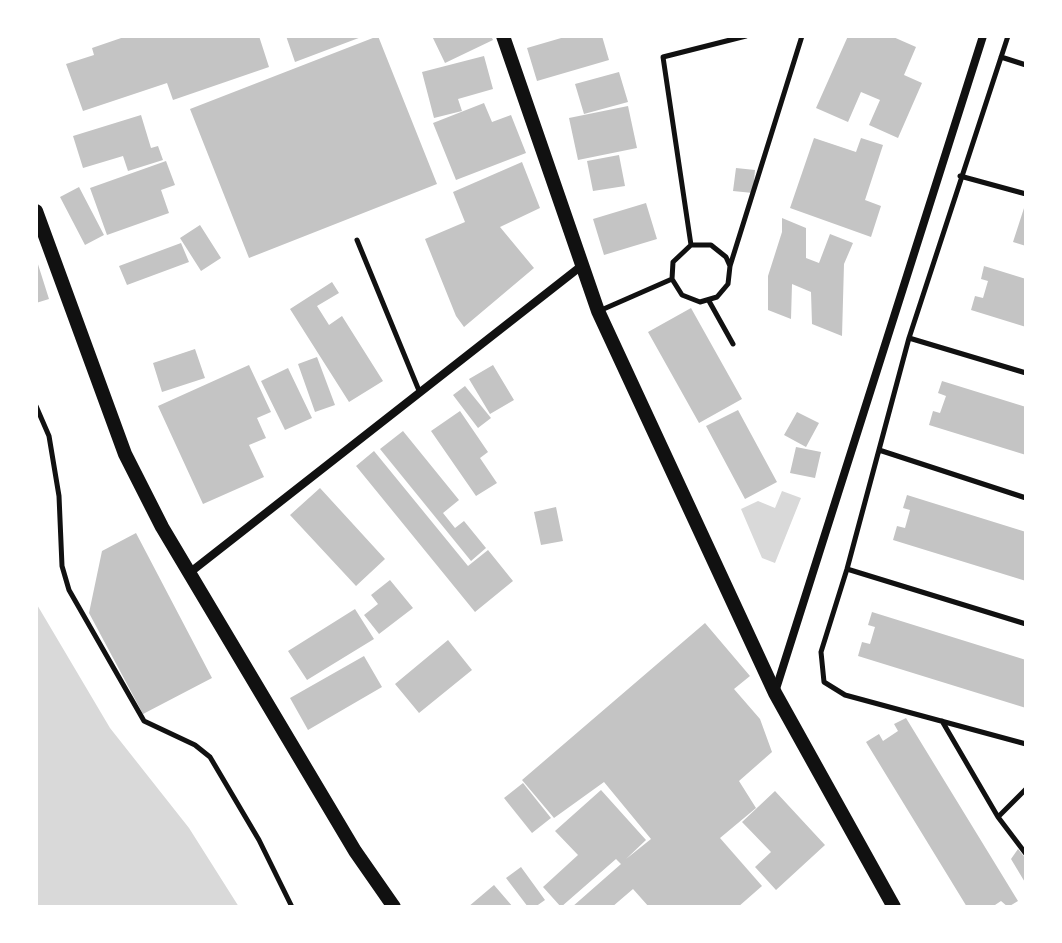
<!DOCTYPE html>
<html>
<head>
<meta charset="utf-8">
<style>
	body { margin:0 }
	#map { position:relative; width:1062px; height:943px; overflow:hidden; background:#fff; font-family:Karla,sans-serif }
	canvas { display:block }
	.frame { position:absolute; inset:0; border:38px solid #fff; pointer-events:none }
</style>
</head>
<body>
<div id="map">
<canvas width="1062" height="943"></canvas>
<div class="frame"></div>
</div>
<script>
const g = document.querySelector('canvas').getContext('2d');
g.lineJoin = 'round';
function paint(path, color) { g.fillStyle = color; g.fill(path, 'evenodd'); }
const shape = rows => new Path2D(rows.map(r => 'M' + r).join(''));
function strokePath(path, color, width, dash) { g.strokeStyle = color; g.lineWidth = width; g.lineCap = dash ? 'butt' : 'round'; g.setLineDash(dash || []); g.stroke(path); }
paint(shape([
	[782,491,801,498,775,563,762,558,741,509,758,501,775,508],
	[36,603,110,728,189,828,239,907,36,907]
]), '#d9d9d9');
paint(shape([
	[127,36,259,36,269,67,173,100,167,83,83,111,66,64,94,55,92,48],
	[286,36,364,36,295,62],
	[378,36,437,184,249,258,190,109],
	[432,36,491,36,493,40,445,63],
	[568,36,602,36,609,60,537,81,527,48],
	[848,36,891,36,916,47,904,75,922,83,898,138,869,125,880,100,861,92,848,122,816,108],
	[484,56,493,89,458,99,462,111,434,118,422,72],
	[619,72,628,102,584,114,575,84],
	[484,103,492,122,511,115,526,153,456,180,433,123],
	[628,106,637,148,578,160,569,118],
	[141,115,151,148,158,146,163,160,128,171,123,156,83,168,73,136],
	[814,138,856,152,861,138,883,145,865,200,881,206,871,237,790,208],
	[619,155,625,186,593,191,587,161],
	[166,161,175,185,161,190,169,213,107,235,90,188],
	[522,162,540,208,500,227,534,268,464,327,456,316,425,239,465,222,453,192],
	[736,168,755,170,753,193,733,191],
	[79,187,104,235,85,245,60,197],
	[646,203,657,239,604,255,593,219],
	[1025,205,1026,205,1026,246,1013,242],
	[782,218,806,228,806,258,819,263,830,234,853,243,844,264,842,336,812,324,811,292,792,284,791,319,768,310,768,276,782,232],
	[200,225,221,258,201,271,180,238],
	[181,243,189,262,127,285,119,266],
	[36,258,49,299,36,303],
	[984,266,1026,279,1026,327,971,310,975,296,983,298,988,281,981,279],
	[332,282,339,293,317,306,329,325,342,316,383,381,349,402,290,309],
	[691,308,742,399,699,423,648,332],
	[195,349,205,378,162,392,153,363],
	[317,357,335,405,315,412,298,364],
	[249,365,271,412,257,418,266,438,249,445,264,477,203,504,158,406],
	[493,365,514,400,490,414,469,379],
	[288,368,312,418,285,430,261,381],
	[942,381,1026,407,1026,455,929,425,933,411,940,413,946,396,938,393],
	[465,386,491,418,478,428,453,395],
	[738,410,777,482,745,499,706,426],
	[460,411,488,452,480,458,497,483,476,496,431,431],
	[797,412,819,423,806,447,784,435],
	[403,431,459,500,443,513,455,528,464,521,486,548,471,561,380,449],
	[796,447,821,452,815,478,790,473],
	[374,451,468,566,488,550,513,581,475,612,356,466],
	[320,488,385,559,356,586,290,515],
	[907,495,1026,532,1026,581,893,540,897,526,905,528,910,510,903,508],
	[556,507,563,541,541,545,534,512],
	[136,533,212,678,143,714,89,613,102,551],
	[390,580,413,608,379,634,364,615,378,604,371,595],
	[355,609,374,639,307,680,288,651],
	[872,612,1026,660,1026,708,858,656,862,642,870,644,875,627,868,625],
	[705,623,750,676,734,689,760,719,772,752,739,781,756,808,720,838,762,886,738,907,649,907,633,889,612,907,572,907,621,864,616,859,561,907,543,887,578,855,555,831,601,790,646,840,626,859,651,839,604,782,554,818,522,780],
	[448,640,472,670,419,713,395,684],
	[364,656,382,687,308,730,290,698],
	[906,718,1018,901,1008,907,1001,901,992,907,967,907,866,742,879,734,883,741,898,731,894,724],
	[523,783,551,818,532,833,504,798],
	[775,791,825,845,776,890,755,867,771,852,742,822],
	[1018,849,1026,859,1026,884,1011,859],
	[521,867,545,900,535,907,528,907,506,878],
	[494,885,513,907,468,907]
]), '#c4c4c4');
strokePath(shape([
	[36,406,49,436,59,496,62,566,69,590,144,721,195,745,210,757,259,840,292,907]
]), '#111', 5);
strokePath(shape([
	[1008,36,909,338,847,569,821,652,824,682,845,695,1026,744],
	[1001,57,1026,65],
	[960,176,1026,194],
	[357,240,420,393],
	[691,245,663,57,746,36],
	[730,266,726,257,711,245,691,245,673,262,672,279,682,295,700,302,717,297,728,284,730,266,802,36],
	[709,301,733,344],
	[599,311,672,279],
	[909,338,1026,373],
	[879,450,1026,498],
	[847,569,1026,624],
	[942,721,998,817],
	[1026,789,998,817,1026,854]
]), '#111', 5);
strokePath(shape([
	[188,574,580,267],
	[775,692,983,36]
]), '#111', 8);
strokePath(shape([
	[503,36,598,311,775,693,894,907],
	[36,211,125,454,162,527,355,851,394,907]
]), '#111', 14);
</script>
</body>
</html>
